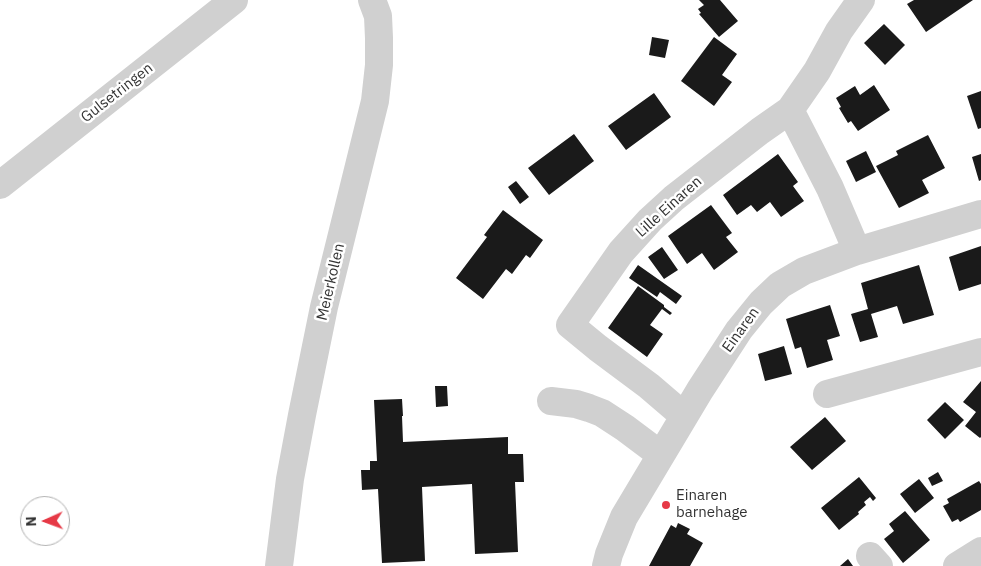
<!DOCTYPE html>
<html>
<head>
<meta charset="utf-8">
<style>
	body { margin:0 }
	#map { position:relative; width:981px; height:566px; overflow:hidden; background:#fff; font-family:"IBM Plex Sans",sans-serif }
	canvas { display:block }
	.north { position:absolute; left:20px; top:496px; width:50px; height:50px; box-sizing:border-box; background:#fff; border:1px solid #adadad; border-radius:50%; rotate:268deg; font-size:14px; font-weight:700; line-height:20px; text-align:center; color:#333 }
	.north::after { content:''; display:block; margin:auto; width:18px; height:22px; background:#e63946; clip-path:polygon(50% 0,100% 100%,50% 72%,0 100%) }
</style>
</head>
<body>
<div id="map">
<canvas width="981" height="566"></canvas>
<div class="north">N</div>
</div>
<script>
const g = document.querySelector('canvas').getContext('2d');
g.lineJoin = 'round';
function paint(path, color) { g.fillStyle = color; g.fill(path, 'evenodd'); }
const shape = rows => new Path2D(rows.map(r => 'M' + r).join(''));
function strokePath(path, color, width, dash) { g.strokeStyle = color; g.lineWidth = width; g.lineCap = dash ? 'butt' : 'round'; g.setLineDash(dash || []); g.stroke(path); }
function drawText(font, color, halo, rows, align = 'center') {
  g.font = font + ' "IBM Plex Sans",sans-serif'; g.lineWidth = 5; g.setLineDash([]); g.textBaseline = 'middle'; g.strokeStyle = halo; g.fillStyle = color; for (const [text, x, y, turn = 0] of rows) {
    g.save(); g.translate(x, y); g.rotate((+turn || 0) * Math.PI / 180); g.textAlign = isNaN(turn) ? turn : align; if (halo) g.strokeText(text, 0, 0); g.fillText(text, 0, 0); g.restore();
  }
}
paint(shape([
	[699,0,720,0,738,21,719,37,699,14,701,13,698,9,704,5],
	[914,0,973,0,926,32,907,4],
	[884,24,905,45,885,65,864,43],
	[652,37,669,40,665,58,649,55],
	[714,37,737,54,722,75,732,82,714,106,681,81],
	[874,85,890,110,858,131,851,121,848,123,839,108,841,107,836,98,855,86,860,95],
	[981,91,981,128,978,129,967,96],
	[654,93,671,117,626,150,608,126],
	[574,134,594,161,549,195,528,168],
	[928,135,945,168,922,180,929,193,899,208,876,166,898,155,896,151],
	[866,151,876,172,856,182,846,161],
	[778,154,798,182,793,186,804,201,781,217,770,202,757,212,751,205,737,215,723,195],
	[981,154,981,180,979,181,972,157],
	[516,181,529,197,520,204,508,187],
	[711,205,732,233,726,237,738,252,714,270,702,253,687,264,668,236],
	[503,210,543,240,530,258,526,255,512,274,506,269,483,299,456,278,487,237,484,235],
	[981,246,981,284,959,291,949,257],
	[662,247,678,270,664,279,648,257],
	[638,265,682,296,676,304,660,292,657,297,629,278],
	[919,265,934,315,903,324,897,306,871,314,878,337,860,342,851,314,868,309,861,283],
	[638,286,664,305,664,307,672,313,670,315,662,309,650,325,663,334,647,357,608,328],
	[830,305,840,336,827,340,833,360,807,368,801,347,795,349,786,319],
	[784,346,792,374,765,381,758,354],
	[981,381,981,437,980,438,965,426,976,412,963,402],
	[435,386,447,386,448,406,436,407],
	[402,399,403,416,402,416,403,442,508,437,508,454,523,454,524,482,515,482,518,552,475,554,472,484,422,487,425,561,382,563,378,489,362,490,361,470,370,470,370,461,377,461,374,400],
	[945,402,964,420,945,439,927,420],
	[825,417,846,441,812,470,790,447],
	[938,472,943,481,932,486,928,478],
	[859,477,876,498,873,501,870,497,864,502,866,505,858,512,859,514,839,530,821,508],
	[919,479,934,498,915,513,900,494],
	[979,481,981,484,981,510,960,522,958,519,952,522,943,506,949,503,947,499],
	[905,511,930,540,903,563,884,539,894,531,889,524],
	[678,523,690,529,687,534,703,543,690,566,649,566,671,525,676,528],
	[848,559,853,566,840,566]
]), '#1a1a1a');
strokePath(shape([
	[790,110,830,188,857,251],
	[0,185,234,0],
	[827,394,981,352],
	[551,401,576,404,589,408,602,413,625,428,661,455],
	[684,416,649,386,598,348,570,325,621,252,650,220,674,198,760,131,790,110,817,71,839,31,861,0],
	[870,556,879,566],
	[279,566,290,479,302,415,324,307,375,101,379,65,379,38,378,16,372,0],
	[606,566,609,554,624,517,700,390,739,330,761,303,780,285,804,271,857,251,981,214],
	[957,566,981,551]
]), '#d0d0d0', 28);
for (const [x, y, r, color] of [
	[666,505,5,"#e63946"]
]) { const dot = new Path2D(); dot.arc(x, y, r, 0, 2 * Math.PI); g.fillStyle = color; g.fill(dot); strokePath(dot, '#fff', 2); }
drawText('15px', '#333', '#fff', [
	["Gulsetringen",117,93,-38],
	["Lille Einaren",669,207,-42],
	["Meierkollen",331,282,-77],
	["Einaren",741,330,-54]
]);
drawText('15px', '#333', '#fff', [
	["Einaren",676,496],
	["barnehage",676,513]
], 'left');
</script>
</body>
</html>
